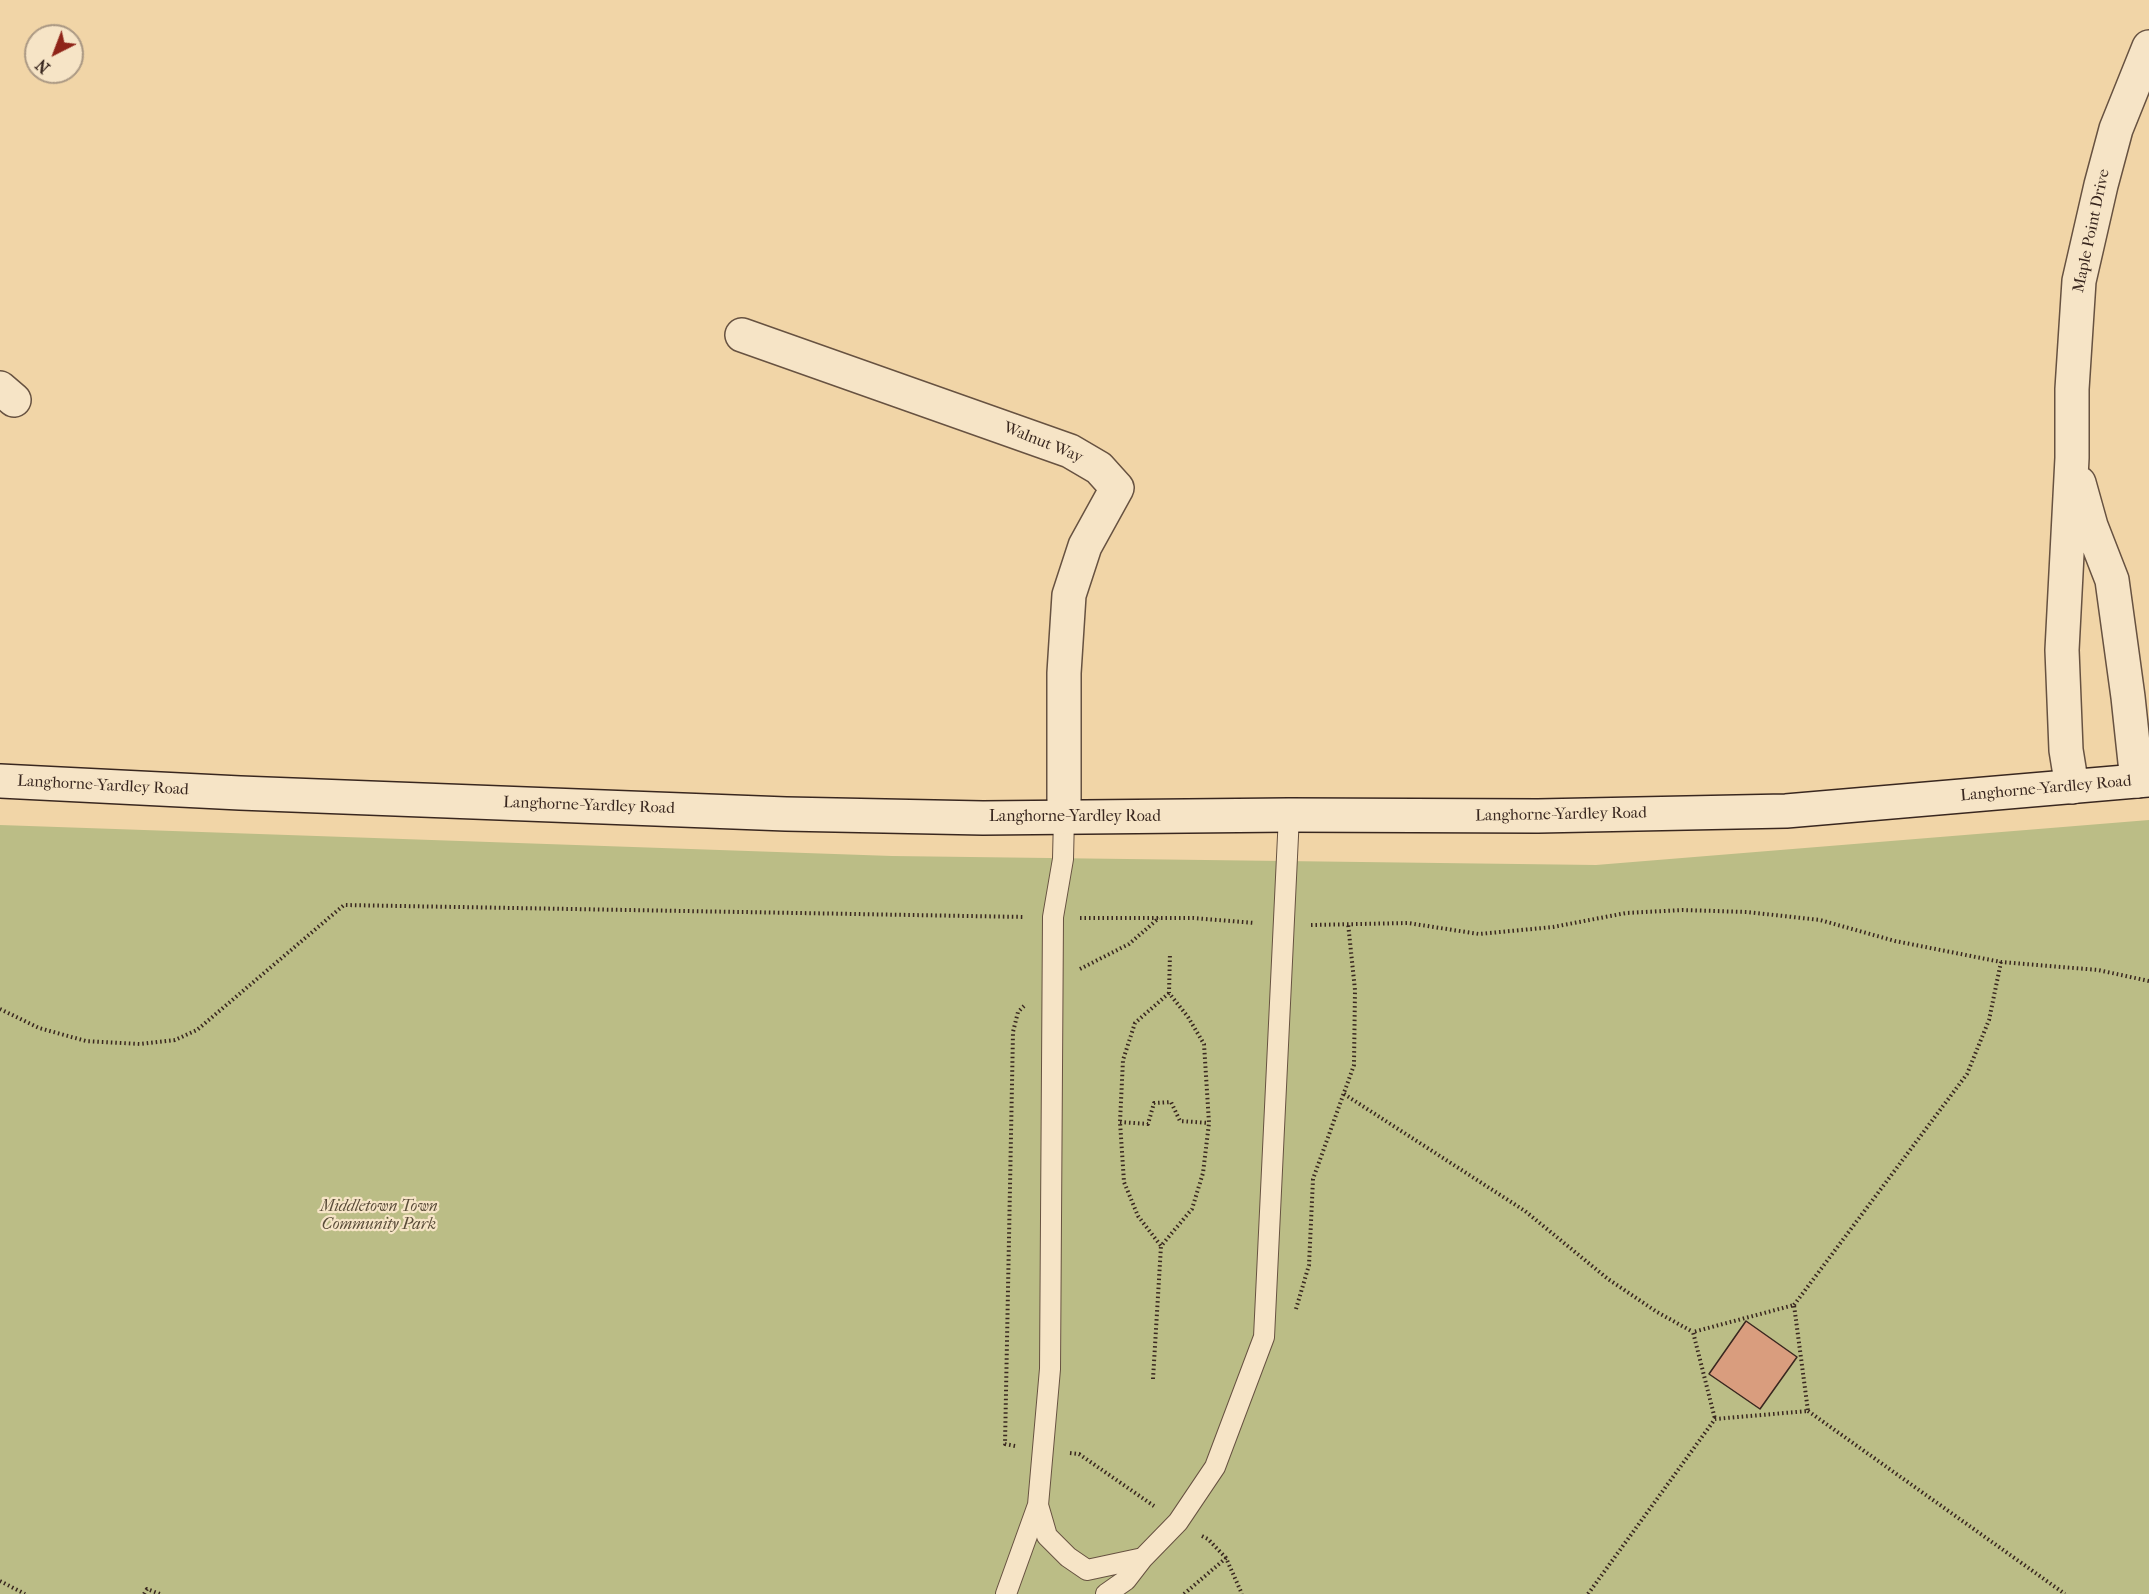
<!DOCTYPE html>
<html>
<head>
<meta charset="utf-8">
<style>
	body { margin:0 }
	#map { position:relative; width:2149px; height:1594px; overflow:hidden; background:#f1d5a7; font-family:"IM FELL French Canon",serif }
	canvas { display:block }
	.north { position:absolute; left:24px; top:24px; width:60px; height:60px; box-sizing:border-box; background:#f6e4c6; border:2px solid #aa9883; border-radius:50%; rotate:222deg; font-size:16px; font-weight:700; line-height:24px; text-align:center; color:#39271f }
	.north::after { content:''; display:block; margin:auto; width:21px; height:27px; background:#8f2418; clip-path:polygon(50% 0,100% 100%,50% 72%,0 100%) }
</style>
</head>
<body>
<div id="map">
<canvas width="2149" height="1594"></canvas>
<div class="north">N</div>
</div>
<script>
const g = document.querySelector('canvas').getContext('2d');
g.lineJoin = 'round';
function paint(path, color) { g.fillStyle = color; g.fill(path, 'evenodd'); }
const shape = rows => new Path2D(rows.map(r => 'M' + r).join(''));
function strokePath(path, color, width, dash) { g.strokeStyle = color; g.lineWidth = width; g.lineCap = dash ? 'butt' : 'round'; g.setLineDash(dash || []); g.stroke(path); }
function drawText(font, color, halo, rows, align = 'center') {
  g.font = font + ' "IM FELL French Canon",serif'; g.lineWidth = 4.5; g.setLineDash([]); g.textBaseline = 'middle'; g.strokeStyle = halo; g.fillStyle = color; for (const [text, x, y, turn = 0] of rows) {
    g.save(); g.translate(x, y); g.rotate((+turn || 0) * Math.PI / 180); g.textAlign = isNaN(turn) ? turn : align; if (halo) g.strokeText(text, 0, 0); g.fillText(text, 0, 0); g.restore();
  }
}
paint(shape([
	[2149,820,2149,1594,0,1594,0,825,892,856,1596,865]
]), '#bbbd86');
const building = shape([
	[1746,1321,1797,1357,1760,1409,1709,1374,1746,1321]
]);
paint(building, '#d99d7e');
strokePath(building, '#39271f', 1.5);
const service = shape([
	[1038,1505,1047,1536,1068,1557,1087,1570,1143,1558],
	[1006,1594,1038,1505,1050,1369,1053,917,1063,859,1064,817],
	[1106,1594,1126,1580,1143,1558,1178,1522,1215,1467,1264,1337,1289,815]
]);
const minor = shape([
	[742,335,1070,451,1099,468,1117,488,1085,546,1069,595,1064,673,1064,817],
	[0,388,14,400],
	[2079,483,2091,526,2112,580,2128,697,2137,781],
	[2072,787,2066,750,2062,650,2072,458,2072,389,2079,281,2101,185,2116,129,2149,47]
]);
const secondary = shape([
	[0,781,240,793,786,814,983,818,1289,815,1538,816,1786,811,2149,780]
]);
strokePath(service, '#675241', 22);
strokePath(minor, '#675241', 36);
strokePath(secondary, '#39271f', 36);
strokePath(shape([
	[1080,918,1193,918,1255,923],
	[1311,925,1408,923,1479,934,1553,927,1626,913,1682,910,1747,912,1820,920,1895,941,2001,962,2098,970,2149,981],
	[1080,969,1129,944,1159,918],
	[1169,993,1135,1023,1123,1060,1120,1122,1124,1182,1138,1216,1161,1246,1192,1209,1203,1173,1209,1123,1204,1044,1188,1017,1169,993,1170,953],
	[0,1009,39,1028,86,1041,140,1044,175,1040,197,1030,344,905,1025,917],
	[1344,1094,1525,1211,1608,1279,1657,1312,1693,1332],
	[1120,1122,1148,1124,1154,1103,1171,1102,1180,1121,1209,1123],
	[1794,1305,1967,1074,1989,1020,2001,962],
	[1296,1309,1309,1265,1313,1179,1354,1065,1355,990,1348,923],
	[1153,1379,1161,1246],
	[1808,1411,2065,1594],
	[1015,1446,1005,1444,1013,1032,1018,1012,1024,1006],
	[1070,1453,1079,1454,1154,1506],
	[1202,1536,1208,1539,1226,1558,1242,1594],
	[0,1581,25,1594],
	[144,1594,147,1589,160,1594],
	[1184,1594,1226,1558],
	[1588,1594,1715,1419,1808,1411,1794,1305,1693,1332,1715,1419]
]), '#39271f', 4, [1.5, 3]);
strokePath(service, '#f6e4c6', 20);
strokePath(minor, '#f6e4c6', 33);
strokePath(secondary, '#f6e4c6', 33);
drawText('16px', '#39271f', '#f6e4c6', [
	["Maple Point Drive",2092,231,-78],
	["Walnut Way",1043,443,22],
	["Langhorne-Yardley Road",103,786,3],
	["Langhorne-Yardley Road",2046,789,-5],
	["Langhorne-Yardley Road",589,806,2],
	["Langhorne-Yardley Road",1561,815,-1],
	["Langhorne-Yardley Road",1075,817]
]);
drawText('italic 16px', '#5a4c39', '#f6e4c6', [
	["Middletown Town",379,1207],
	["Community Park",379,1225]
]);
</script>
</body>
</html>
